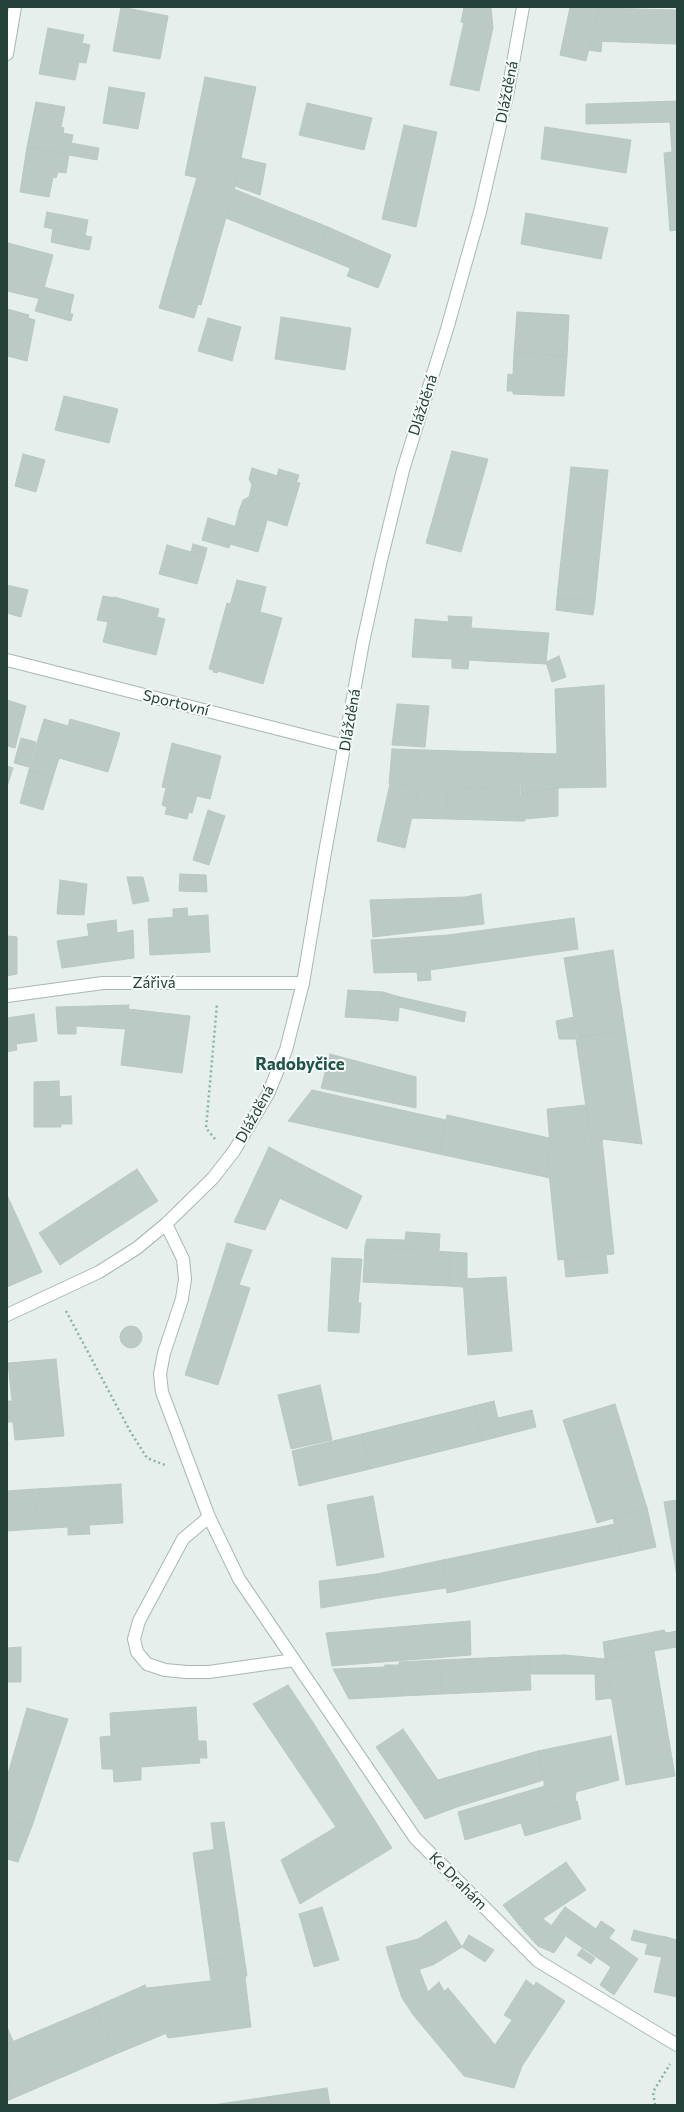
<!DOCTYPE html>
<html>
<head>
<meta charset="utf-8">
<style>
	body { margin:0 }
	#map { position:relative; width:684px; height:2112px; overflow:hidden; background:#e6efeb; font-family:Commissioner,sans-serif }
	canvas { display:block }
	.frame { position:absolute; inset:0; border:8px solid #24423a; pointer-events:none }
</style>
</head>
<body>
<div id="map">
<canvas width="684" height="2112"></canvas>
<div class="frame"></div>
</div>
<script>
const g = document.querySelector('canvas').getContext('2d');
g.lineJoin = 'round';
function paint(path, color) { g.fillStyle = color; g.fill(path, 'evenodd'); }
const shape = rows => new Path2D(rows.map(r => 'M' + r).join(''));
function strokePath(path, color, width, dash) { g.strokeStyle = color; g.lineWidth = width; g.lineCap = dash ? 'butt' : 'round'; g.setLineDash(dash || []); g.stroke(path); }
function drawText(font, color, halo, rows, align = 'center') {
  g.font = font + ' Commissioner,sans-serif'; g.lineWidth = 4; g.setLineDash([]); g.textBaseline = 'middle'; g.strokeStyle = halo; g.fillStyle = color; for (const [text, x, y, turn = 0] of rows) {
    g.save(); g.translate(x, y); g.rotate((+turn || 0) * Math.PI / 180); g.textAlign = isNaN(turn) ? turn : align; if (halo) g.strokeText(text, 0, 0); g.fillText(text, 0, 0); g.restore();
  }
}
const building = shape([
	[121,7,168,16,160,59,113,51,121,7],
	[464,7,491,8,493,28,461,22,464,7],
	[570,7,599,8,586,61,560,55,570,7],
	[599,8,677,10,677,44,591,41,599,8],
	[464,22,493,28,479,91,450,85,464,22],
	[48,28,84,35,82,43,90,45,86,63,79,62,75,80,39,74,48,28],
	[591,41,602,41,601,52,589,50,591,41],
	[205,77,256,87,235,186,185,175,205,77],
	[109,87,145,93,138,129,103,123,109,87],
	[677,101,677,122,586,124,586,104,677,101],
	[36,102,65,107,61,127,64,128,63,133,73,135,69,155,27,147,36,102],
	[307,103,372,118,364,150,299,135,307,103],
	[670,122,677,122,677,152,672,152,670,122],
	[404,125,437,132,416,227,382,219,404,125],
	[545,127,631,140,626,173,541,159,545,127],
	[71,143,99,148,97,160,69,155,71,143],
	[27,147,69,155,66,173,58,172,56,178,53,177,49,197,20,192,27,147],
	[672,152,677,152,677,230,670,231,664,153,672,152],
	[241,158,266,164,260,195,235,186,241,158],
	[197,177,235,186,201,305,163,294,197,177],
	[234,189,328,227,316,254,226,218,234,189],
	[47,212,88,220,85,236,44,227,47,212],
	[526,213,608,228,601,259,521,244,526,213],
	[328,227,391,255,381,281,316,254,328,227],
	[53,229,76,234,73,247,51,242,53,229],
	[76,234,92,237,89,250,73,247,76,234],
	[8,243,53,255,41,299,7,291,8,243],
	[350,269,381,281,378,288,347,276,350,269],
	[44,287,74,295,71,307,41,299,44,287],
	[163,294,198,304,194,318,159,308,163,294],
	[39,299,71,307,70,314,73,314,71,321,35,311,39,299],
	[7,309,29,315,28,318,35,320,27,361,7,356,7,309],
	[517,312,569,315,567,356,514,353,517,312],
	[281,317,351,328,345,370,275,359,281,317],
	[208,318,241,327,232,361,198,351,208,318],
	[514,353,567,356,564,396,513,394,513,391,507,391,508,374,513,375,514,353],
	[64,396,118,409,109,443,55,430,64,396],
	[452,451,488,459,461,552,426,543,452,451],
	[23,454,45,460,36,492,15,486,23,454],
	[571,467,608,470,595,601,557,597,571,467],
	[252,468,300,483,287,526,239,511,243,500,249,497,252,485,249,479,252,468],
	[279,469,299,475,297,481,277,476,279,469],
	[239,511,267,520,263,535,235,527,239,511],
	[208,518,263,535,258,552,230,544,229,548,202,540,208,518],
	[193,544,207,548,205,556,191,552,193,544],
	[167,545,205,556,197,584,159,574,167,545],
	[237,580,266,587,260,612,230,605,237,580],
	[7,585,28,590,21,617,7,613,7,585],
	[103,596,114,598,108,622,97,620,103,596],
	[114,597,159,609,157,617,165,619,156,655,103,642,114,597],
	[557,597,595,601,593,615,556,610,557,597],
	[227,603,282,618,263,684,218,671,217,673,213,672,214,670,209,669,227,603],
	[448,616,472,617,471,628,486,629,484,661,469,660,468,669,452,668,452,659,412,657,415,619,449,622,448,616],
	[486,629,549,633,546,662,548,664,483,661,486,629],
	[559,656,566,677,552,682,546,662,559,656],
	[604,685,606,787,558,788,555,689,604,685],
	[7,700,26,706,15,748,7,746,7,700],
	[397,704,429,706,425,747,392,745,397,704],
	[44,719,68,726,70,719,120,733,108,772,59,758,53,777,29,770,44,719],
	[21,738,36,742,29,767,14,763,21,738],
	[172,743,221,756,210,799,197,796,192,813,189,812,187,819,165,814,167,807,162,805,166,788,162,787,172,743],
	[392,749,521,753,520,790,389,784,392,749],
	[521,753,558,754,558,788,521,793,521,753],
	[7,766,13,768,7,787,7,766],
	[29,770,53,777,43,810,20,803,29,770],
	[390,784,419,785,405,848,377,841,390,784],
	[419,786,447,787,448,819,411,818,419,786],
	[447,787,520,790,519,821,448,819,447,787],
	[558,788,558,816,525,819,525,821,519,821,521,793,558,788],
	[208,810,225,816,209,865,193,860,208,810],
	[180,874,206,875,207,892,179,891,180,874],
	[127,877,143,877,149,901,133,904,127,877],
	[60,880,87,884,84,915,57,914,60,880],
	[481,894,484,924,373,937,370,900,465,897,481,894],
	[187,908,188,917,173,917,173,909,187,908],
	[208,915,210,952,150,955,148,919,208,915],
	[574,918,578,949,430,970,431,980,418,981,417,972,374,973,371,940,448,935,574,918],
	[116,920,117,933,133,930,134,958,62,968,57,941,89,936,87,924,116,920],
	[7,936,17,937,17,974,7,976,7,936],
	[613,950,625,1031,577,1037,564,958,613,950],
	[348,990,383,992,379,1019,345,1017,348,990],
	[383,992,400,997,398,1021,379,1019,383,992],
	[400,997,466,1012,464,1022,399,1007,400,997],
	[129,1005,126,1029,76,1026,76,1034,58,1034,56,1007,129,1005],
	[128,1009,190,1016,182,1073,121,1065,128,1009],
	[34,1014,37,1041,16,1044,17,1050,7,1052,7,1018,34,1014],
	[574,1017,576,1039,559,1039,556,1021,574,1017],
	[625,1031,642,1144,602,1139,591,1141,576,1039,577,1037,625,1031],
	[330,1054,416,1077,416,1108,321,1088,330,1054],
	[59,1081,61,1127,34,1127,34,1082,59,1081],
	[312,1090,446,1120,439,1154,288,1121,312,1090],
	[71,1096,72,1124,60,1124,59,1097,71,1096],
	[586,1105,591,1141,550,1144,547,1109,586,1105],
	[447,1115,549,1138,550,1144,546,1144,550,1178,439,1154,447,1115],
	[602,1139,614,1254,558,1260,546,1144,602,1139],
	[269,1147,297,1162,265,1230,234,1222,269,1147],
	[297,1162,362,1196,347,1229,279,1198,297,1162],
	[137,1169,158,1201,60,1265,39,1233,137,1169],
	[7,1195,42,1272,7,1287,7,1195],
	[406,1232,440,1234,439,1251,365,1247,367,1239,405,1240,406,1232],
	[227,1243,252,1250,239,1285,216,1278,227,1243],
	[365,1247,450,1252,449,1286,363,1282,365,1247],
	[450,1252,467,1253,467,1279,463,1279,463,1287,449,1286,450,1252],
	[606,1255,608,1273,566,1277,564,1259,606,1255],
	[332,1258,362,1259,358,1303,361,1303,359,1333,328,1331,332,1258],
	[506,1277,512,1351,468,1355,463,1279,506,1277],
	[216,1278,250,1288,218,1385,185,1375,216,1278],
	'120 1337a11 11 0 1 1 22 0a11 11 0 1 1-22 0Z',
	[56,1359,64,1436,15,1440,13,1422,7,1422,7,1401,12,1401,8,1363,56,1359],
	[320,1385,332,1440,291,1449,278,1395,320,1385],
	[494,1401,498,1418,532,1410,536,1427,482,1441,474,1406,494,1401],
	[615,1404,647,1508,597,1523,563,1420,615,1404],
	[474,1406,482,1441,370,1469,362,1434,474,1406],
	[362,1434,370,1469,299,1486,292,1451,362,1434],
	[121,1484,123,1523,89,1525,90,1534,68,1535,68,1527,35,1529,36,1489,121,1484],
	[35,1489,35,1529,7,1531,7,1491,35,1489],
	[373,1496,384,1557,337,1566,327,1505,373,1496],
	[677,1500,677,1576,664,1502,677,1500],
	[647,1508,656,1547,621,1555,613,1518,647,1508],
	[615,1524,621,1555,447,1593,443,1560,615,1524],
	[443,1560,446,1588,380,1598,377,1574,443,1560],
	[377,1574,380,1598,321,1608,319,1581,377,1574],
	[470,1621,471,1655,332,1666,326,1633,470,1621],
	[664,1630,666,1633,677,1631,677,1647,605,1659,603,1642,664,1630],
	[21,1647,21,1682,7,1682,7,1648,21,1647],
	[654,1651,675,1776,626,1785,605,1659,654,1651],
	[565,1655,605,1659,607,1674,530,1674,529,1656,565,1655],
	[529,1656,531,1690,442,1694,439,1660,529,1656],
	[439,1660,442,1694,402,1696,399,1662,439,1660],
	[385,1665,400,1665,402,1696,349,1699,333,1669,385,1667,385,1665],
	[595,1674,607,1674,612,1698,596,1700,595,1674],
	[288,1685,314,1724,280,1744,253,1704,288,1685],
	[196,1707,198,1741,206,1741,207,1758,199,1758,200,1763,141,1767,141,1780,114,1782,113,1769,102,1769,100,1737,111,1736,110,1713,196,1707],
	[27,1708,68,1719,32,1826,7,1818,7,1777,27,1708],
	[314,1724,392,1848,300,1904,281,1860,336,1827,280,1744,314,1724],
	[403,1729,438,1780,457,1807,425,1819,376,1747,403,1729],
	[611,1736,619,1780,576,1792,575,1801,551,1808,544,1786,544,1780,538,1751,611,1736],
	[538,1751,544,1780,457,1807,438,1780,538,1751],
	[545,1786,551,1808,577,1801,581,1819,525,1836,521,1823,465,1840,458,1812,545,1786],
	[7,1818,32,1826,18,1862,7,1859,7,1818],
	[224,1822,228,1847,214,1850,211,1823,224,1822],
	[228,1847,244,1956,208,1960,193,1853,228,1847],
	[566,1862,586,1890,524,1931,503,1905,566,1862],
	[322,1907,339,1960,314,1967,299,1914,322,1907],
	[565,1907,596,1929,601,1921,615,1930,609,1938,638,1959,614,1995,600,1985,611,1967,551,1926,565,1907],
	[542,1918,565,1937,554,1953,538,1946,524,1931,542,1918],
	[446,1921,462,1947,433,1965,395,1977,386,1947,418,1939,446,1921],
	[634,1930,650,1934,648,1944,631,1940,634,1930],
	[650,1934,666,1937,661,1957,645,1954,650,1934],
	[469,1935,494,1950,485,1962,462,1947,469,1935],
	[666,1937,677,1940,677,1997,654,1992,666,1937],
	[582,1949,595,1958,591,1964,577,1955,582,1949],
	[244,1956,247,1976,211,1980,208,1960,244,1956],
	[419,1969,428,1992,435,1999,414,2016,402,1998,395,1977,419,1969],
	[245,1977,251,2027,168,2038,147,1988,245,1977],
	[526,1980,534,1986,536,1982,565,2001,522,2066,495,2045,512,2020,504,2015,526,1980],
	[439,1982,444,1991,435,1999,428,1992,439,1982],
	[145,1985,167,2033,116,2054,95,2007,145,1985],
	[448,1988,495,2045,464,2076,414,2016,448,1988],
	[95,2007,116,2054,16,2097,7,2079,7,2044,95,2007],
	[7,2027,13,2041,7,2044,7,2027],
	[495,2045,522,2066,514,2088,464,2076,495,2045],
	[7,2079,16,2097,7,2101,7,2079],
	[327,2088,330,2105,213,2105,327,2088]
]);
paint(building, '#bbcac4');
strokePath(building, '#b8c9c2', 1);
const minor = shape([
	[7,54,15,7],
	[7,660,345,746],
	[7,996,103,983,303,983],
	[166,1224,183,1259,185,1279,182,1299,164,1353,160,1374,162,1392,209,1517,239,1579,415,1838,538,1961,677,2045],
	[209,1517,183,1539,139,1621,134,1639,137,1652,147,1664,165,1670,187,1672,209,1672,294,1660]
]);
const tertiary = shape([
	[7,1315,99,1272,137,1248,166,1224,213,1178,234,1151,268,1094,286,1050,303,983,324,858,363,642,381,560,403,470,447,329,480,212,508,91,523,7]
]);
strokePath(minor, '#a8b8b2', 14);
strokePath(tertiary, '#a8b8b2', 14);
strokePath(shape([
	[215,1139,206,1128,217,1004],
	[66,1311,130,1431,147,1458,165,1465],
	[655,2105,653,2092,670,2064]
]), '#86b3a5', 2.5, [2, 3]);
strokePath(minor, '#fff', 12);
strokePath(tertiary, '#fff', 12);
drawText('15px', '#24423a', '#f7fbf9', [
	["Dlážděná",507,92,-79],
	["Dlážděná",423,405,-72],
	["Sportovní",176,703,14],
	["Dlážděná",350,720,-80],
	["Zářivá",154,983],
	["Dlážděná",255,1114,-61],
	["Ke Drahám",458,1881,45]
]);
drawText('bold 17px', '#1f5548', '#f7fbf9', [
	["Radobyčice",300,1064]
]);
</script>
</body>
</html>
